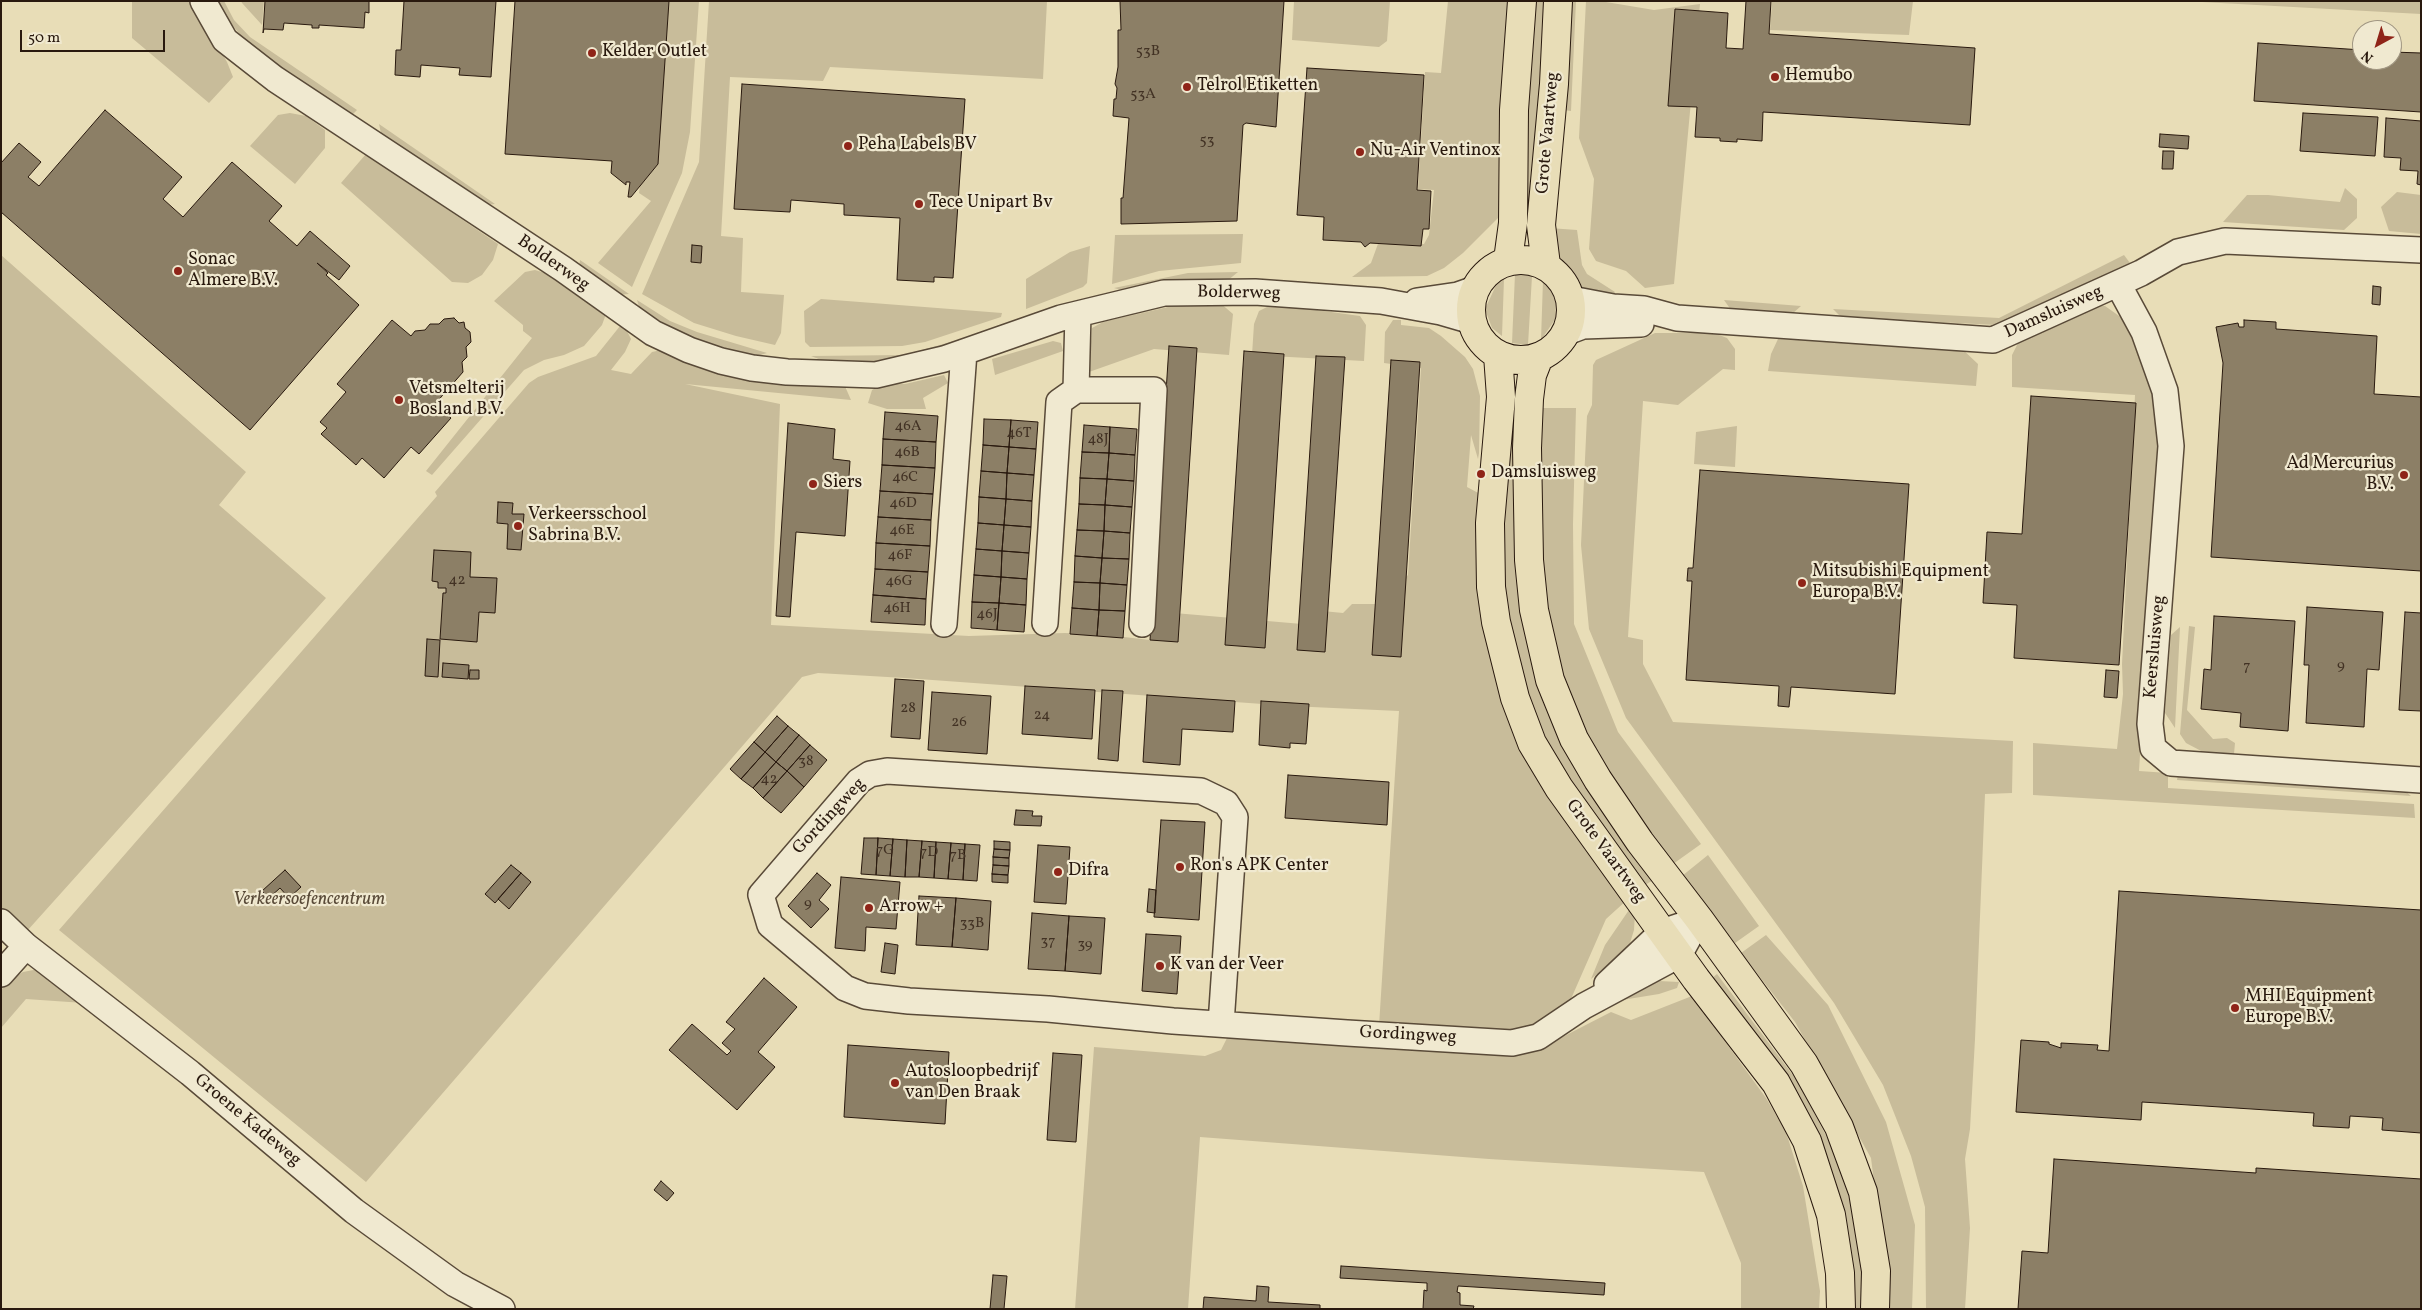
<!DOCTYPE html>
<html>
<head>
<meta charset="utf-8">
<style>
	body { margin:0 }
	#map { position:relative; width:2422px; height:1310px; overflow:hidden; background:#e8ddb7; font-family:Vollkorn,serif }
	canvas { display:block }
	.frame { position:absolute; inset:0; border:2px solid #29190e; pointer-events:none }
	.north { position:absolute; left:2352px; top:20px; width:50px; height:50px; box-sizing:border-box; background:#f0e9d0; border:1px solid #a09682; border-radius:50%; rotate:219deg; font-size:14px; font-weight:700; line-height:20px; text-align:center; color:#29190e }
	.north::after { content:''; display:block; margin:auto; width:18px; height:22px; background:#8f2418; clip-path:polygon(50% 0,100% 100%,50% 72%,0 100%) }
	.scale { position:absolute; left:20px; top:30px; width:145px; height:22px; box-sizing:border-box; border:2px solid #29190e; border-top:0; padding-left:6px; font-size:15px; line-height:18px; white-space:nowrap; color:#29190e; -webkit-text-stroke:4px #f0e9d0; paint-order:stroke }
</style>
</head>
<body>
<div id="map">
<canvas width="2422" height="1310"></canvas>
<div class="frame"></div>
<div class="north">N</div>
<div class="scale">50 m</div>
</div>
<script>
const g = document.querySelector('canvas').getContext('2d');
g.lineJoin = 'round';
function paint(path, color) { g.fillStyle = color; g.fill(path, 'evenodd'); }
const shape = rows => new Path2D(rows.map(r => 'M' + r).join(''));
function strokePath(path, color, width, dash) { g.strokeStyle = color; g.lineWidth = width; g.lineCap = dash ? 'butt' : 'round'; g.setLineDash(dash || []); g.stroke(path); }
function drawText(font, color, halo, rows, align = 'center') {
  g.font = font + ' Vollkorn,serif'; g.lineWidth = 4.5; g.setLineDash([]); g.textBaseline = 'middle'; g.strokeStyle = halo; g.fillStyle = color; for (const [text, x, y, turn = 0] of rows) {
    g.save(); g.translate(x, y); g.rotate((+turn || 0) * Math.PI / 180); g.textAlign = isNaN(turn) ? turn : align; if (halo) g.strokeText(text, 0, 0); g.fillText(text, 0, 0); g.restore();
  }
}
paint(shape([
	[132,1,192,1,227,62,233,77,209,103,132,38],
	[218,1,224,1,234,20,250,37,357,110,352,115,249,46,222,12],
	[241,1,264,1,262,25,242,3],
	[666,1,699,1,690,132,682,173,632,287,598,263,651,201,639,193],
	[709,1,1047,1,1043,79,830,67,823,81,730,77,721,236,743,238,741,292,784,295,781,333,775,345,736,336,694,323,642,294,699,162],
	[1294,1,1390,1,1387,41,1379,47,1292,40],
	[1448,1,1514,1,1507,209,1463,253,1444,268,1427,276,1352,277,1371,263,1379,241,1424,244,1429,235,1434,190,1418,189,1425,72,1441,73],
	[1535,1,1548,1,1534,213,1521,212],
	[1570,1,1576,1,1571,111,1564,110],
	[1586,1,1600,1,1654,10,1700,4,1674,284,1645,288,1626,271,1596,261,1589,249,1594,179,1579,138],
	[1772,1,1913,1,1909,35,1770,30],
	[2194,1,2421,1,2421,14,2202,2],
	[290,113,306,116,325,130,325,148,295,184,250,146,278,115],
	[379,124,495,204,485,205,382,138],
	[366,154,498,244,493,260,482,275,468,283,452,282,341,183],
	[2345,188,2357,199,2357,218,2344,230,2223,222,2247,195,2268,195,2340,202],
	[2397,192,2421,195,2421,234,2389,231,2381,207],
	[1549,228,1577,230,1582,265,1587,274,1615,292,1613,297,1595,294,1580,287,1569,270,1558,259],
	[1243,234,1241,263,1159,271,1112,284,1115,235],
	[1090,246,1087,283,1083,287,1026,309,1026,279,1070,252],
	[1,255,246,472,219,505,326,598,27,931,1,907],
	[2124,255,2130,263,2013,320,1996,325,1841,317,1833,309,1999,318],
	[580,260,629,294,617,295,579,269],
	[535,270,545,273,606,314,602,325,584,346,564,355,544,360,524,370,432,475,426,471,532,338,523,331,523,325,494,301,525,272],
	[1525,271,1532,276,1528,345,1512,343,1515,274],
	[1238,272,1227,281,1128,292,1114,288,1188,273],
	[1499,279,1504,279,1502,336,1492,328,1485,309],
	[1543,280,1555,297,1556,318,1541,340],
	[821,299,1002,313,1001,317,925,342,902,346,810,347,805,342,804,311],
	[637,300,670,321,697,332,767,353,757,356,722,348,683,333,640,310],
	[1724,300,1801,306,1792,314,1731,310],
	[1219,302,1233,314,1229,355,1154,349,1089,372,1092,328,1103,322,1168,307],
	[1273,304,1360,316,1366,325,1364,361,1252,355,1254,324,1259,311],
	[2094,305,2105,306,2122,318,2136,341,2159,397,2160,430,2139,771,2168,773,2168,788,2414,804,2415,818,2033,795,2033,743,2117,749,2123,694,2122,664,2135,395,2012,387,2012,355,2018,343],
	[1393,320,1401,320,1401,325,1429,328,1441,336,1465,357,1473,369,1480,396,1479,453,1478,459,1471,435,1467,487,1484,496,1486,627,1627,900,1606,919,1567,1008,1537,1025,1515,1030,1480,1032,1379,1026,1399,711,1290,706,905,678,818,673,802,677,366,1182,59,930,437,496,435,492,529,383,538,377,596,356,620,326,626,329,631,339,625,352,611,370,631,374,652,352,661,350,844,384,851,400,685,384,780,404,771,625,969,636,1065,633,1122,635,1124,637,1150,640,1151,611,1302,624,1302,609,1343,613,1352,604,1380,604,1408,575,1421,368,1384,363,1385,332],
	[1001,328,889,363,821,360,811,356,904,355],
	[1655,333,1714,333,1727,338,1735,349,1735,370,1723,369,1678,405,1643,401,1628,637,1643,640,1643,664,1673,722,2013,741,2012,793,1985,794,1975,1039,1970,1129,1965,1159,1970,1228,1965,1309,1926,1309,1925,1207,1911,1156,1883,1085,1834,1003,1626,718,1589,629,1581,545,1587,416,1592,405,1593,365,1596,360],
	[1778,339,1960,347,1978,364,1976,386,1768,371,1771,354],
	[1053,341,1061,343,1063,351,995,375,992,359],
	[944,375,948,383,923,398,926,409,887,409,868,403,872,390,882,384,905,384],
	[1508,403,1523,405,1514,524,1523,617,1655,879,1645,885,1569,782,1543,736,1524,685,1511,642,1501,557],
	[1539,408,1576,408,1573,524,1574,624,1618,732,1701,844,1673,864,1603,768,1562,693,1537,550],
	[1737,426,1735,467,1694,464,1696,432],
	[2189,626,2195,627,2187,710,2213,739,2227,738,2235,743,2234,754,2205,753,2186,743,2180,734],
	[2180,627,2175,728,2165,713,2171,635],
	[2178,774,2403,789,2411,796,2177,780],
	[1708,855,1759,926,1735,943,1682,876],
	[1631,907,1635,913,1634,930,1630,943,1621,954,1591,979,1605,945],
	[1766,935,1828,1005,1886,1122,1915,1225,1912,1309,1886,1309,1887,1285,1871,1158,1795,1022,1741,953],
	[44,968,98,1004,26,999,1,1028,1,990,10,980,23,972],
	[1717,974,1798,1082,1848,1178,1864,1269,1863,1309,1854,1309,1842,1222,1711,979],
	[1659,981,1679,982,1677,988,1659,994,1622,1000],
	[1692,996,1766,1098,1786,1132,1803,1186,1820,1291,1819,1309,1741,1309,1741,1263,1704,1172,1489,1159,1200,1137,1188,1309,1075,1309,1094,1047,1205,1056,1221,1050,1227,1038,1234,1033,1543,1047,1611,1012,1631,1020]
]), '#c8bc9a');
const building = shape([
	[265,1,369,1,369,13,365,12,364,28,319,25,319,28,312,28,312,25,284,23,283,30,264,29,263,33,265,1],
	[404,1,496,1,491,77,459,75,460,68,421,65,420,77,395,75,396,50,401,50,404,1],
	[515,1,669,1,658,164,631,197,628,197,630,182,626,182,626,185,611,173,612,161,505,154,515,1],
	[1120,1,1284,1,1276,127,1246,123,1243,125,1237,221,1121,224,1121,198,1123,198,1129,118,1113,116,1114,99,1116,99,1117,88,1115,84,1118,67,1118,30,1121,30,1120,1],
	[1746,1,1771,1,1769,34,1975,48,1970,125,1763,112,1762,141,1737,139,1737,142,1720,141,1720,138,1695,137,1697,107,1668,106,1675,9,1728,13,1726,48,1743,49,1746,1],
	[2258,43,2362,50,2362,60,2392,60,2392,52,2421,53,2421,112,2254,101,2258,43],
	[1307,68,1424,75,1417,190,1431,191,1429,229,1423,229,1421,246,1370,243,1365,247,1361,242,1323,240,1324,217,1297,215,1307,68],
	[742,84,965,99,953,278,934,277,934,282,897,280,900,218,844,215,844,204,791,200,790,212,734,209,742,84],
	[105,110,182,177,163,199,183,217,232,162,282,206,269,221,297,246,310,231,350,266,339,280,317,263,328,273,326,275,359,305,250,430,1,212,1,163,19,143,41,162,28,177,39,186,105,110],
	[2303,113,2378,117,2375,156,2300,151,2303,113],
	[2386,118,2421,121,2421,185,2417,184,2418,171,2400,170,2401,158,2384,157,2386,118],
	[2160,134,2189,136,2188,149,2159,147,2160,134],
	[2163,151,2174,151,2173,169,2162,169,2163,151],
	[692,245,702,246,701,263,691,262,692,245],
	[2373,286,2381,287,2380,305,2372,304,2373,286],
	[454,318,459,323,464,322,465,328,470,332,471,342,466,347,467,357,462,362,463,372,435,404,451,418,419,454,411,447,384,478,362,458,356,465,321,434,327,428,320,422,346,392,337,384,392,320,411,336,415,331,425,330,430,324,439,324,444,319,454,318],
	[2244,320,2276,322,2276,329,2377,336,2374,394,2421,397,2421,571,2211,557,2223,363,2216,327,2238,323,2239,327,2244,327,2244,320],
	[1169,346,1197,348,1178,642,1150,640,1169,346],
	[1244,351,1284,354,1265,648,1225,645,1244,351],
	[1316,356,1345,357,1325,652,1297,650,1316,356],
	[1391,360,1420,362,1401,657,1372,655,1391,360],
	[2031,396,2136,403,2119,665,2014,658,2017,605,1983,603,1987,532,2022,534,2031,396],
	[885,412,938,416,936,442,883,439,885,412],
	[984,419,1011,420,1009,447,983,445,984,419],
	[1011,420,1038,422,1036,449,1009,447,1011,420],
	[788,423,835,429,833,459,850,461,845,536,796,532,790,617,776,616,788,423],
	[1084,425,1110,427,1109,453,1082,452,1084,425],
	[1110,427,1137,429,1135,455,1109,453,1110,427],
	[883,439,936,442,935,468,882,465,883,439],
	[983,445,1009,447,1007,473,981,471,983,445],
	[1009,447,1036,449,1034,475,1007,473,1009,447],
	[1082,452,1109,453,1107,479,1080,478,1082,452],
	[1109,453,1135,455,1134,481,1107,479,1109,453],
	[882,465,935,468,933,494,880,491,882,465],
	[1700,470,1909,484,1895,694,1791,687,1789,707,1778,706,1779,686,1686,680,1692,581,1687,581,1688,568,1693,568,1700,470],
	[981,471,1007,473,1006,499,979,497,981,471],
	[1007,473,1034,475,1032,501,1006,499,1007,473],
	[1080,478,1107,479,1105,505,1079,504,1080,478],
	[1107,479,1134,481,1132,507,1105,505,1107,479],
	[880,491,933,494,931,520,878,517,880,491],
	[979,497,1006,499,1004,525,978,523,979,497],
	[1006,499,1032,501,1031,527,1004,525,1006,499],
	[498,502,513,503,512,514,524,514,521,550,507,549,508,524,497,523,498,502],
	[1079,504,1105,505,1104,531,1077,530,1079,504],
	[1105,505,1132,507,1130,533,1104,531,1105,505],
	[878,517,931,520,930,546,876,543,878,517],
	[978,523,1004,525,1002,551,976,549,978,523],
	[1004,525,1031,527,1029,553,1002,551,1004,525],
	[1077,530,1104,531,1102,558,1075,556,1077,530],
	[1104,531,1130,533,1129,559,1102,558,1104,531],
	[876,543,930,546,928,572,875,569,876,543],
	[976,549,1002,551,1001,577,974,575,976,549],
	[434,550,471,552,470,577,497,578,495,613,479,612,477,642,440,639,443,593,446,593,446,588,438,588,438,582,432,581,434,550],
	[1002,551,1029,553,1027,579,1001,577,1002,551],
	[1075,556,1102,558,1100,583,1074,582,1075,556],
	[1102,558,1129,559,1127,585,1100,583,1102,558],
	[875,569,928,572,926,599,873,595,875,569],
	[974,575,1001,577,999,603,972,602,974,575],
	[1001,577,1027,579,1026,605,999,603,1001,577],
	[1074,582,1100,583,1099,610,1072,608,1074,582],
	[1100,583,1127,585,1125,611,1099,610,1100,583],
	[873,595,926,599,925,625,871,622,873,595],
	[972,602,999,603,997,630,971,628,972,602],
	[999,603,1026,605,1024,632,997,630,999,603],
	[2307,607,2383,612,2379,670,2367,669,2364,727,2306,723,2309,665,2304,665,2307,607],
	[1072,608,1099,610,1097,636,1070,634,1072,608],
	[1099,610,1125,611,1123,638,1097,636,1099,610],
	[2405,612,2421,613,2421,711,2399,710,2405,612],
	[2214,616,2295,621,2288,731,2240,727,2241,713,2201,709,2204,669,2211,670,2214,616],
	[427,639,440,640,438,677,425,676,427,639],
	[443,663,469,665,468,679,442,677,443,663],
	[470,670,479,670,479,679,469,679,470,670],
	[2106,670,2119,671,2117,698,2104,697,2106,670],
	[895,679,924,681,920,739,891,737,895,679],
	[1025,686,1095,690,1092,739,1022,734,1025,686],
	[1102,690,1123,691,1118,761,1098,759,1102,690],
	[932,692,991,696,987,754,928,750,932,692],
	[1147,695,1235,701,1233,732,1182,729,1180,765,1143,762,1147,695],
	[1261,701,1309,704,1306,744,1290,743,1290,748,1259,745,1261,701],
	[777,716,788,726,765,752,754,742,777,716],
	[788,726,799,735,776,762,765,752,788,726],
	[799,735,810,745,787,771,776,762,799,735],
	[754,742,765,752,741,779,730,769,754,742],
	[810,745,827,760,804,787,787,771,810,745],
	[765,752,776,762,753,788,741,779,765,752],
	[776,762,787,771,763,798,753,788,776,762],
	[787,771,804,787,781,813,763,798,787,771],
	[1288,775,1389,782,1387,825,1285,818,1288,775],
	[1016,810,1033,811,1032,816,1042,816,1041,826,1014,825,1016,810],
	[1161,820,1205,822,1199,920,1154,917,1161,820],
	[864,838,878,838,876,875,861,874,864,838],
	[878,838,893,839,890,876,876,875,878,838],
	[893,839,907,840,905,877,890,876,893,839],
	[907,840,922,841,919,877,905,877,907,840],
	[922,841,936,842,934,878,919,877,922,841],
	[994,841,1010,842,1010,850,994,849,994,841],
	[936,842,951,843,948,879,934,878,936,842],
	[951,843,965,844,963,880,948,879,951,843],
	[965,844,980,845,977,881,963,880,965,844],
	[1038,845,1070,847,1066,904,1034,902,1038,845],
	[994,849,1010,850,1009,858,993,857,994,849],
	[993,857,1009,858,1009,866,993,865,993,857],
	[511,865,521,873,495,903,485,894,511,865],
	[993,865,1009,866,1008,875,992,874,993,865],
	[285,870,301,887,289,898,280,888,269,898,262,891,285,870],
	[521,873,531,882,509,909,498,899,521,873],
	[817,873,831,885,819,900,829,909,811,928,788,906,817,873],
	[992,874,1008,875,1008,883,992,882,992,874],
	[841,877,900,882,896,929,866,927,865,951,835,948,841,877],
	[1149,889,1156,890,1155,913,1147,912,1149,889],
	[2119,891,2421,910,2421,1133,2382,1130,2383,1118,2350,1116,2349,1128,2313,1126,2314,1113,2142,1102,2141,1120,2016,1112,2021,1040,2049,1042,2049,1044,2061,1048,2061,1043,2098,1045,2097,1050,2109,1051,2119,891],
	[919,896,956,898,952,947,916,945,919,896],
	[956,898,991,901,988,950,952,947,956,898],
	[1032,913,1069,916,1065,971,1028,969,1032,913],
	[1069,916,1105,918,1101,974,1065,971,1069,916],
	[1146,934,1181,936,1177,994,1142,991,1146,934],
	[885,943,898,945,895,974,881,972,885,943],
	[764,978,797,1007,758,1052,775,1067,737,1110,669,1050,692,1024,727,1055,731,1051,722,1043,735,1029,726,1022,764,978],
	[848,1045,949,1052,945,1124,844,1117,848,1045],
	[1053,1053,1082,1055,1076,1142,1047,1140,1053,1053],
	[2054,1159,2256,1173,2256,1168,2421,1179,2421,1309,2018,1309,2022,1251,2048,1253,2054,1159],
	[661,1181,674,1193,667,1201,654,1190,661,1181],
	[1341,1266,1605,1283,1604,1295,1458,1286,1457,1292,1460,1293,1460,1305,1474,1306,1473,1309,1423,1309,1424,1290,1427,1291,1427,1283,1340,1278,1341,1266],
	[993,1275,1007,1276,1004,1309,990,1309,993,1275],
	[1257,1286,1269,1287,1268,1302,1320,1305,1320,1309,1203,1309,1204,1297,1256,1301,1257,1286]
]);
paint(building, '#8c7f66');
strokePath(building, '#29190e', 1);
const minor = shape([
	[203,1,225,40,275,79,563,269,653,333,689,350,721,361,752,368,787,372,876,375,944,359,1061,318,1164,293,1255,292,1381,301,1441,312,1472,321],
	[2118,284,2144,332,2165,391,2171,446,2150,724,2153,748,2171,763,2421,780],
	[1571,299,1613,307,1644,309,1677,318,1993,340,2141,273,2178,252,2225,241,2421,250],
	[1417,301,1458,295,1475,289],
	[1078,314,1076,390,1154,390,1142,624],
	[1567,332,1583,326,1641,324],
	[1045,623,1059,402,1076,390],
	[944,624,964,352],
	[1,922,26,946,190,1073,354,1211,455,1284,502,1309],
	[1,974,26,946],
	[1607,984,1662,932,1680,926],
	[1221,1024,1235,817,1226,803,1201,791,887,771,870,774,859,781,761,895,770,925,845,988,865,996,909,1001,1048,1009,1173,1021,1347,1033,1512,1043,1538,1037,1584,1006,1679,955,1699,919]
]);
const major = shape([
	'1471 310a50 50 0 1 1 100 0a50 50 0 1 1-100 0Z',
	[1508,260,1513,223,1514,110,1522,1],
	[1546,265,1541,225,1554,84,1558,1],
	[1498,355,1501,397,1490,523,1491,587,1496,622,1515,698,1532,743,1559,788,1696,979,1776,1083,1807,1141,1831,1215,1840,1273,1841,1309],
	[1539,357,1532,375,1529,399,1527,448,1529,560,1534,610,1550,680,1574,739,1598,780,1640,842,1699,919,1804,1064,1839,1127,1863,1192,1876,1271,1875,1309]
]);
strokePath(minor, '#594a38', 28);
strokePath(major, '#29190e', 30);
strokePath(minor, '#f0e9d0', 25);
strokePath(major, '#e8ddb7', 28);
for (const [x, y, r, color] of [
	[592,53,5,"#8f2418"],
	[1775,77,5,"#8f2418"],
	[1187,87,5,"#8f2418"],
	[848,146,5,"#8f2418"],
	[1360,152,5,"#8f2418"],
	[919,204,5,"#8f2418"],
	[178,271,5,"#8f2418"],
	[399,400,5,"#8f2418"],
	[1481,474,5,"#8f2418"],
	[2404,475,5,"#8f2418"],
	[813,484,5,"#8f2418"],
	[518,526,5,"#8f2418"],
	[1802,583,5,"#8f2418"],
	[1180,867,5,"#8f2418"],
	[1058,872,5,"#8f2418"],
	[869,908,5,"#8f2418"],
	[1160,966,5,"#8f2418"],
	[2235,1008,5,"#8f2418"],
	[895,1083,5,"#8f2418"]
]) { const dot = new Path2D(); dot.arc(x, y, r, 0, 2 * Math.PI); g.fillStyle = color; g.fill(dot); strokePath(dot, '#f0e9d0', 2); }
drawText('15px', '#423224', null, [
	["53B",1148,52],
	["53A",1143,95],
	["53",1207,141],
	["46A",908,427],
	["46T",1019,434],
	["48J",1098,440],
	["46B",907,453],
	["46C",905,478],
	["46D",903,504],
	["46E",902,531],
	["46F",900,556],
	["42",457,581],
	["46G",899,582],
	["46H",897,609],
	["46J",987,615],
	["9",2341,666],
	["7",2247,667],
	["28",908,709],
	["24",1042,716],
	["26",959,723],
	["38",806,762],
	["42",769,780],
	["7G",885,851],
	["7D",929,853],
	["7B",958,856],
	["9",808,904],
	["33B",972,924],
	["37",1048,942],
	["39",1085,945]
]);
drawText('18px', '#29190e', '#f0e9d0', [
	["Kelder Outlet",602,53],
	["Hemubo",1785,77],
	["Telrol Etiketten",1197,87],
	["Peha Labels BV",858,146],
	["Nu-Air Ventinox",1370,152],
	["Tece Unipart Bv",929,204],
	["Sonac",188,261],
	["Almere B.V.",188,282],
	["Vetsmelterij",409,390],
	["Bosland B.V.",409,411],
	["Ad Mercurius",2394,465,"right"],
	["B.V.",2394,486,"right"],
	["Damsluisweg",1491,474],
	["Siers",823,484],
	["Verkeersschool",528,516],
	["Sabrina B.V.",528,537],
	["Mitsubishi Equipment",1812,573],
	["Europa B.V.",1812,594],
	["Ron's APK Center",1190,867],
	["Difra",1068,872],
	["Arrow +",879,908],
	["K van der Veer",1170,966],
	["MHI Equipment",2245,998],
	["Europe B.V.",2245,1019],
	["Autosloopbedrijf",905,1073],
	["van Den Braak",905,1094]
], 'left');
drawText('18px', '#29190e', '#f0e9d0', [
	["Grote Vaartweg",1549,133,-85],
	["Bolderweg",553,264,35],
	["Bolderweg",1239,294,1],
	["Damsluisweg",2054,313,-24],
	["Keersluisweg",2156,647,-85],
	["Gordingweg",830,817,-47],
	["Grote Vaartweg",1605,852,54],
	["Gordingweg",1408,1036,3],
	["Groene Kadeweg",247,1121,40]
]);
drawText('italic 18px', '#594a38', '#f0e9d0', [
	["Verkeersoefencentrum",309,901]
]);
</script>
</body>
</html>
